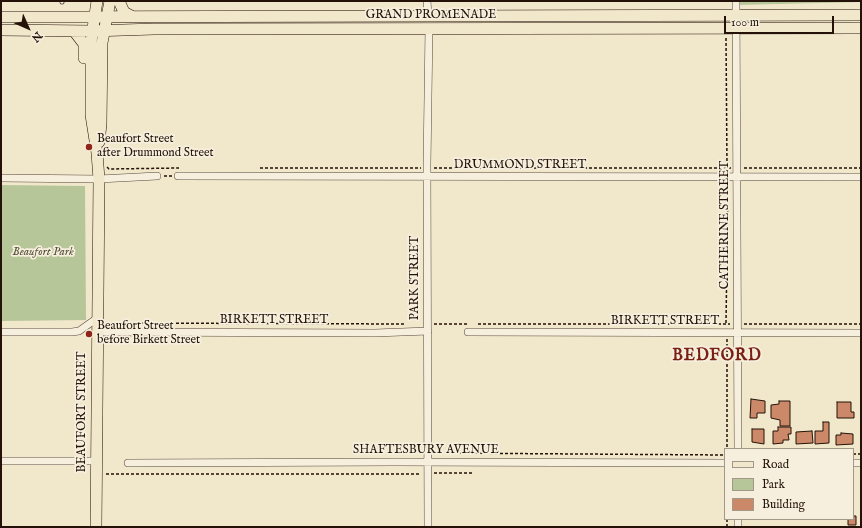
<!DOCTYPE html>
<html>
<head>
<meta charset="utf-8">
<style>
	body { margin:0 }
	#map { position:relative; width:862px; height:528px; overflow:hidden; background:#f1e7cb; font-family:"IM FELL English",serif }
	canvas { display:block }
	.frame { position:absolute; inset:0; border:2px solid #241209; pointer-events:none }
	.legend { position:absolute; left:724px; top:448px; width:130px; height:72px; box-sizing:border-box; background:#f6efdd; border:1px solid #a29788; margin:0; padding:5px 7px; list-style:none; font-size:12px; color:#241209 }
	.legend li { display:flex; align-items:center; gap:8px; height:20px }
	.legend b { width:20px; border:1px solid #a29788 }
	.north { position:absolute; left:8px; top:8px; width:40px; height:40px; -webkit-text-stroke:3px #f6efdd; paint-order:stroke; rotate:135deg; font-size:11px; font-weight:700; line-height:16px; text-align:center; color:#241209 }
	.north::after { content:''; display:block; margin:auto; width:14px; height:18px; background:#241209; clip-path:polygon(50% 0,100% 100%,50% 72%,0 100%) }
	.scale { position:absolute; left:724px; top:16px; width:110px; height:18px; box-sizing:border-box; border:2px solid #241209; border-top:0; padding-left:5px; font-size:12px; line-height:14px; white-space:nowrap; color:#241209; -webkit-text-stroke:3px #f6efdd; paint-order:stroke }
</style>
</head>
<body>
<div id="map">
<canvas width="862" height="528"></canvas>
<div class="frame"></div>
<ul class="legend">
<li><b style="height:5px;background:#f1e7cb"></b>Road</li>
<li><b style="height:11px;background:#b7c699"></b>Park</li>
<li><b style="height:11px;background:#cb8969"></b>Building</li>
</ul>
<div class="north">N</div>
<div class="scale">100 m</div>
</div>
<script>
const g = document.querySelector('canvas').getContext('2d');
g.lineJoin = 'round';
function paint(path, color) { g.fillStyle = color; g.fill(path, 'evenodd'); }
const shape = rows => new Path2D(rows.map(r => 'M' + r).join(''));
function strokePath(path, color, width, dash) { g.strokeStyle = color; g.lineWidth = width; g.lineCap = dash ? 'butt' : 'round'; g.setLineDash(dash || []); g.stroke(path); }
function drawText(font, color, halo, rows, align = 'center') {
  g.font = font + ' "IM FELL English",serif'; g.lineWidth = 3.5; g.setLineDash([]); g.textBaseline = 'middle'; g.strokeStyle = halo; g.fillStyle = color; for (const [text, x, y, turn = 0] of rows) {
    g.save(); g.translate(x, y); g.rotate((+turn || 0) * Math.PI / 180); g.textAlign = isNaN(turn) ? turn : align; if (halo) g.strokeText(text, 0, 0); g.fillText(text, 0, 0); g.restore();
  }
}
paint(shape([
	[736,1,861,1,861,2,736,5],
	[1,185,85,186,86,320,1,321]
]), '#b7c699');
const building = shape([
	[751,399,765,401,765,413,757,413,757,418,750,418,751,399],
	[779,401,790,401,790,426,780,426,780,420,771,418,771,405,779,404,779,401],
	[837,402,851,402,851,412,854,412,854,418,837,418,837,402],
	[823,422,829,422,829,443,815,444,815,431,823,431,823,422],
	[778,427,791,427,791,434,788,434,789,440,783,440,783,443,773,444,773,431,778,431,778,427],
	[752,429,764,429,764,444,752,442,752,429],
	[812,431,813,443,796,444,796,432,812,431],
	[841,433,853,434,853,444,836,445,836,435,841,435,841,433],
	[853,516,856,516,856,525,848,525,848,519,853,519,853,516]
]);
paint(building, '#cb8969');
strokePath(building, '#241209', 1);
const lane = shape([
	[62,1,62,2]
]);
const street = shape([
	[427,1,428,15],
	[736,1,738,449],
	[178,176,861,177],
	[1,178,99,179,157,176],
	[1,332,72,332,79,331,96,319],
	[96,332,375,333,428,331],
	[468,332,861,333],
	[1,461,97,461],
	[128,463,394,462,725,463],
	[853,463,861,463],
	[738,519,738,527],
	[428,527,427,164,429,29]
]);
const primary = shape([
	[119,1,124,12,133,17],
	[1,17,861,15],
	[1,30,92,31,154,29,861,28],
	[74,31,84,44,84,58],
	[99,142,101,124,102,43,110,1],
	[96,527,99,179,97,153,91,115,91,42,97,1]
]);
strokePath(lane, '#57473a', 5);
strokePath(street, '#57473a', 8);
strokePath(primary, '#241209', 12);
strokePath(shape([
	[726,38,727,167],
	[107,167,109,169,179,168],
	[260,168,421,168],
	[434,168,731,168],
	[744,168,861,168],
	[164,176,172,176],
	[106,323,404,324],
	[726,323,728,183],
	[434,324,468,324],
	[478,324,730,324],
	[744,324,861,324],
	[727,339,727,449],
	[435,453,725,455],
	[853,454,861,454],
	[434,473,472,473],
	[106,474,420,474],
	[727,519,727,527]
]), '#241209', 1.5, [3, 2]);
strokePath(lane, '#f6efdd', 3.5);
strokePath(street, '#f6efdd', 7);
strokePath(primary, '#f1e7cb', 11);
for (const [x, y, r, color] of [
	[89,147,4,"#8f2418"],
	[89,334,4,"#8f2418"]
]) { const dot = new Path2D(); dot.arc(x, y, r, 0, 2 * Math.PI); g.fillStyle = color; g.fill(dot); strokePath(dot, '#f6efdd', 1.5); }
drawText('12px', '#241209', '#f6efdd', [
	["GRAND PROMENADE",431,16],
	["DRUMMOND STREET",520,166],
	["CATHERINE STREET",726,225,-90],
	["PARK STREET",416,278,-90],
	["BIRKETT STREET",274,321],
	["BIRKETT STREET",665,322],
	["BEAUFORT STREET",83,412,-90],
	["SHAFTESBURY AVENUE",426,451]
]);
drawText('12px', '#241209', '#f6efdd', [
	["Beaufort Street",97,140],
	["after Drummond Street",97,154],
	["Beaufort Street",97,327],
	["before Birkett Street",97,341]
], 'left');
drawText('italic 12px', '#57513b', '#f6efdd', [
	["Beaufort Park",43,253]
]);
g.letterSpacing = '1px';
drawText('bold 16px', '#7a1f14', '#f6efdd', [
	["BEDFORD",717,357]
]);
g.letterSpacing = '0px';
</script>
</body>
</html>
